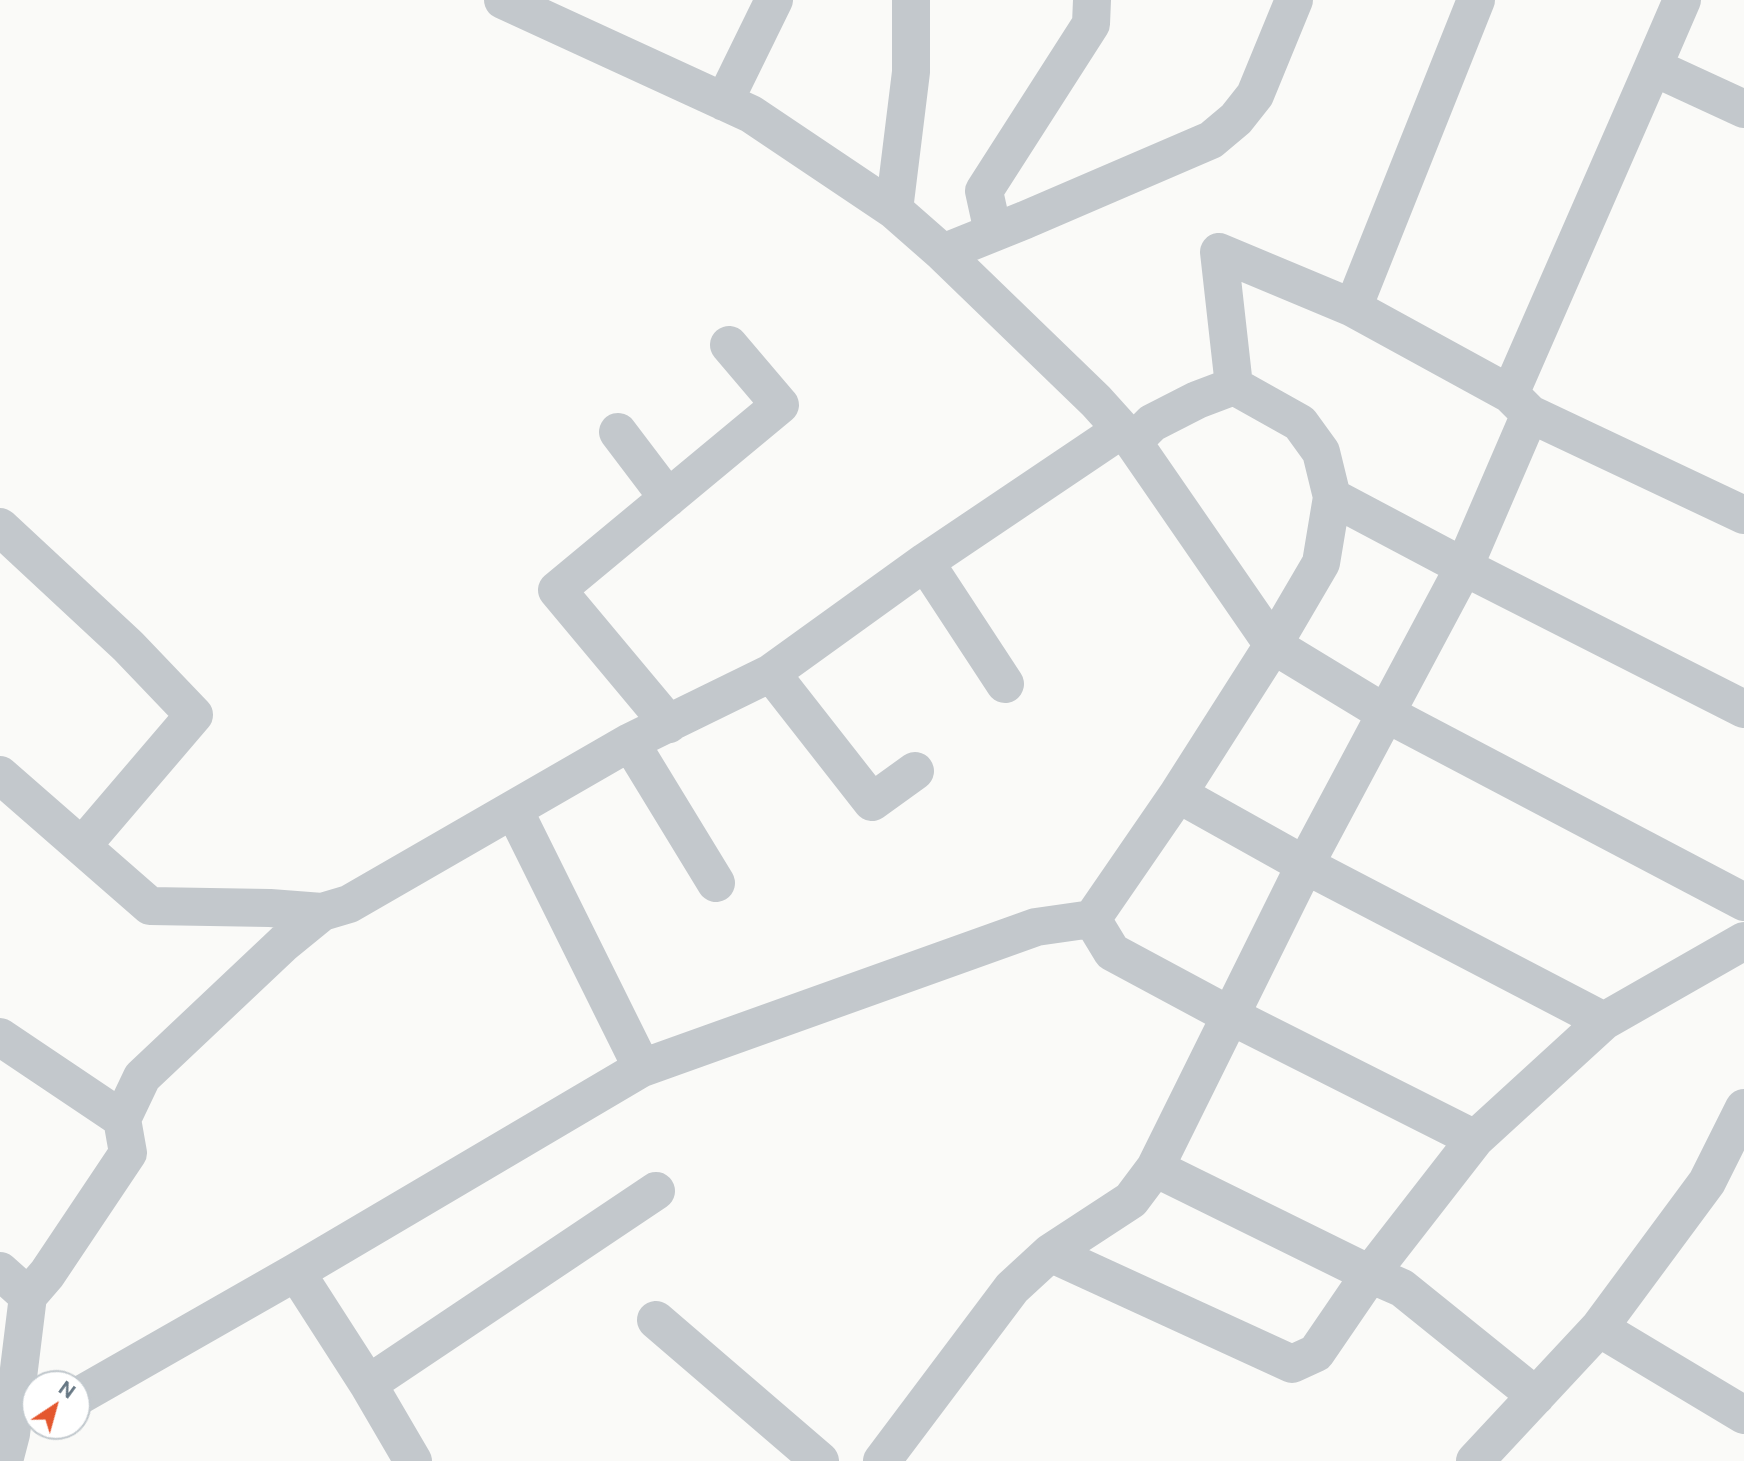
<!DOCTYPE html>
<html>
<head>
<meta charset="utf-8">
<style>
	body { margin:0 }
	#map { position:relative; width:1744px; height:1461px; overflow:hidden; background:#fafaf8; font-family:"Public Sans",sans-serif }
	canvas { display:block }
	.north { position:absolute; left:21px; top:1370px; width:70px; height:70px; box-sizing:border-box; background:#fff; border:2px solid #c1c8cd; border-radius:50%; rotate:36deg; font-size:19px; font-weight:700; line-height:28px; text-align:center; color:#657683 }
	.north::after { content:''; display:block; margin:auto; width:24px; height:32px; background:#e4572e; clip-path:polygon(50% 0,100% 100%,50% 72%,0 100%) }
</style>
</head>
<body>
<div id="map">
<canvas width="1744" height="1461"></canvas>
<div class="north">N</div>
</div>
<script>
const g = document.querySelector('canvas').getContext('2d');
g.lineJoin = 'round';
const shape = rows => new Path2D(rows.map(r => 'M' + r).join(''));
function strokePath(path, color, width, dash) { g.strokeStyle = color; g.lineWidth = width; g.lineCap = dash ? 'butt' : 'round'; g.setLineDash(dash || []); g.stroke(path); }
strokePath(shape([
	[503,0,751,114,894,210,943,253,1096,401,1133,442,1273,645,1385,713,1744,902],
	[1653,67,1682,0],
	[724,102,774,0],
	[894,210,911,72,911,0],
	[993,232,984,191,1091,24,1092,0],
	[943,253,1025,220,1211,140,1236,119,1255,95,1294,0],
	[1353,308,1476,0],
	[1234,386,1219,252,1353,308,1510,394,1530,414,1744,515],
	[1510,394,1653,67,1744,109],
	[618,432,668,498],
	[1332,497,1464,567,1744,709],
	[0,527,128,646,194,715,82,846],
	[925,562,1005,684],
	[771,673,872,802,915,771],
	[669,724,557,590,780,405,729,345],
	[630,742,716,883],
	[0,775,150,906,270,908,322,912,349,904,630,742,771,673,925,562,1121,430],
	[1178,794,1305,865,1604,1021],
	[514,810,642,1068],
	[1092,919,1112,952,1231,1016,1475,1139],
	[0,1037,122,1119],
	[1155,1168,1370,1274,1402,1288,1536,1396],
	[1050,1253,1292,1364,1316,1353,1370,1274,1475,1139,1604,1021,1744,941],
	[0,1271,28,1296],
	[296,1272,368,1384,413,1461],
	[656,1320,820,1461],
	[1599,1328,1744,1415],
	[368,1384,656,1191],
	[77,1397,296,1272,642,1068,1036,927,1092,919,1178,794,1273,645,1321,563,1332,497,1321,452,1300,423,1234,386,1197,400,1152,423,1133,442],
	[4,1461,11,1434,28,1296,47,1274,128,1153,122,1119,142,1077,284,943,322,912],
	[882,1461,1012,1288,1050,1253,1131,1200,1155,1168,1305,865,1464,567,1530,414],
	[1475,1461,1599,1328,1707,1182,1744,1108]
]), '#c3c8cc', 38);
</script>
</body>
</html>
